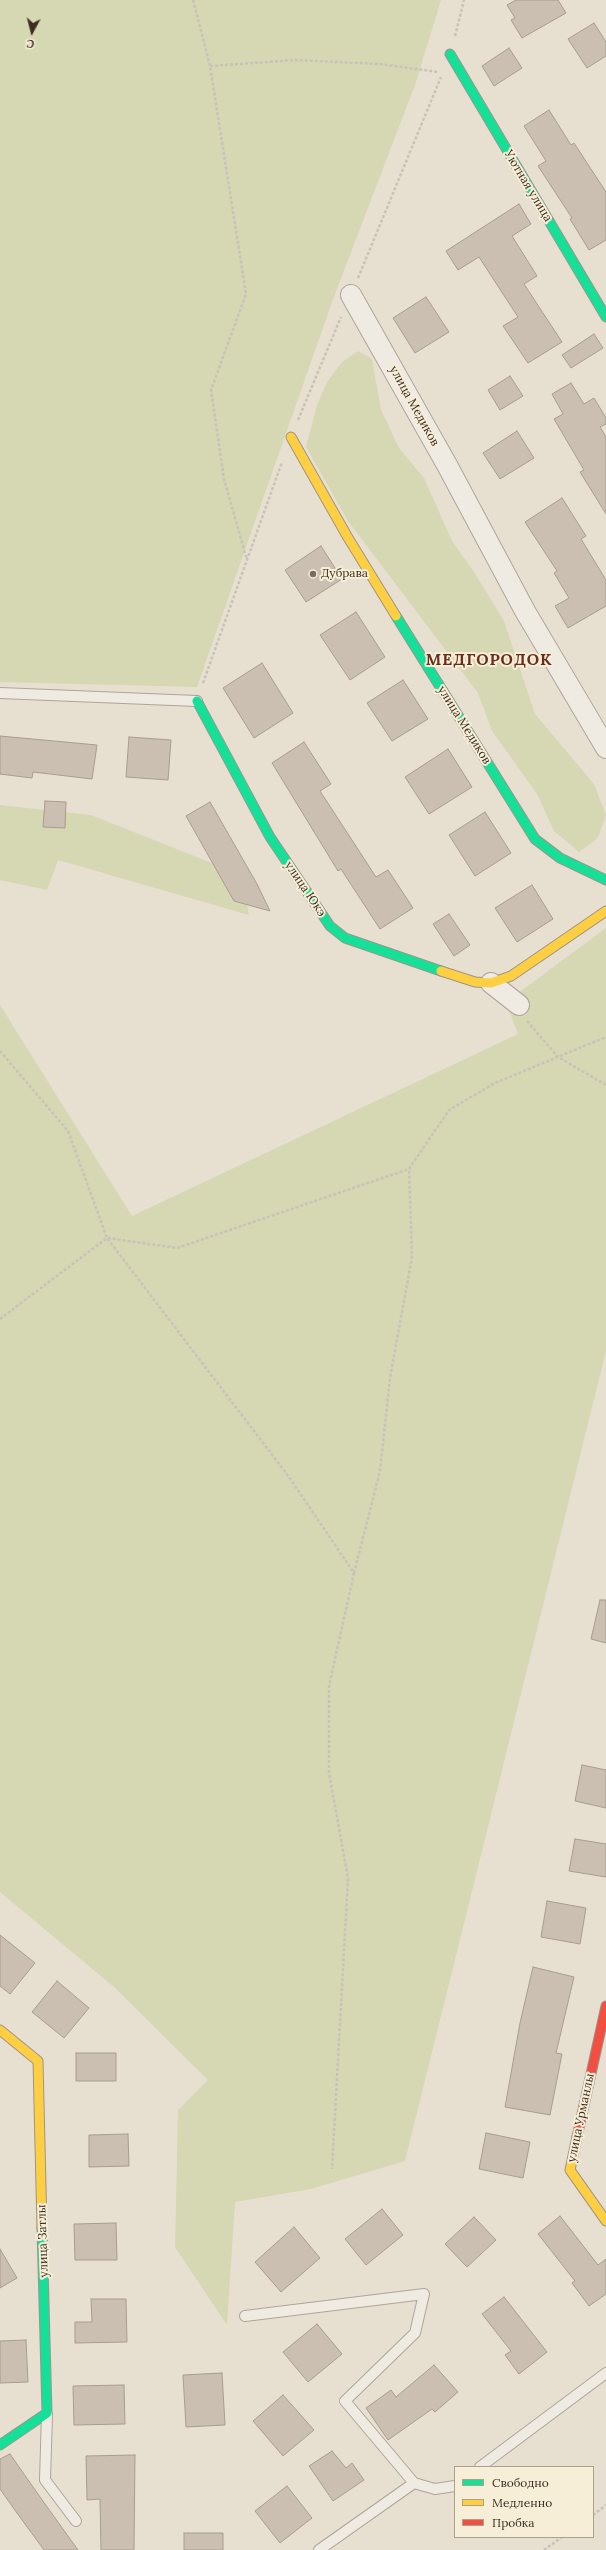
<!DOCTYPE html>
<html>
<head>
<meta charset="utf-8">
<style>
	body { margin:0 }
	#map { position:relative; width:606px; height:2550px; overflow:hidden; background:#e7e0d1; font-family:Lora,serif }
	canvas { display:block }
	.legend { position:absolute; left:454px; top:2466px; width:140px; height:72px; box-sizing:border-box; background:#f7eed8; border:1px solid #ada18e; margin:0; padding:5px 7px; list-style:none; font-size:12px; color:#3d2e20 }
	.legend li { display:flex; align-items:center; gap:8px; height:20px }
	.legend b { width:20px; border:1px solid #ada18e }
	.north { position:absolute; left:12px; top:12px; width:40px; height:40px; -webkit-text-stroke:3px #f7eed8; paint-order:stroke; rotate:187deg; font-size:11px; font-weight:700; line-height:16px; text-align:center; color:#3d2e20 }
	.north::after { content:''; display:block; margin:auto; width:14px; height:18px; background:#3d2e20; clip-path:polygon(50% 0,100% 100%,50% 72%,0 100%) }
</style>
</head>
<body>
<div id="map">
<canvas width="606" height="2550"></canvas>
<ul class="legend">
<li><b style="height:5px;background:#16e098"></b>Свободно</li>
<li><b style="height:5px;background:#ffcf43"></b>Медленно</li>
<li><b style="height:5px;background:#f24e42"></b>Пробка</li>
</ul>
<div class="north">С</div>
</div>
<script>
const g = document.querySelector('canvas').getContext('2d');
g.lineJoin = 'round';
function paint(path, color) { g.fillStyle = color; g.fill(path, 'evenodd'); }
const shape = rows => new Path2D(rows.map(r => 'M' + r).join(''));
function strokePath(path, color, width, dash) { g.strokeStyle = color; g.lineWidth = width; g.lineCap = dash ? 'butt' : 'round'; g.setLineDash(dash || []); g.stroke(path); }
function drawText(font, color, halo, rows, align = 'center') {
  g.font = font + ' Lora,serif'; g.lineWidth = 4; g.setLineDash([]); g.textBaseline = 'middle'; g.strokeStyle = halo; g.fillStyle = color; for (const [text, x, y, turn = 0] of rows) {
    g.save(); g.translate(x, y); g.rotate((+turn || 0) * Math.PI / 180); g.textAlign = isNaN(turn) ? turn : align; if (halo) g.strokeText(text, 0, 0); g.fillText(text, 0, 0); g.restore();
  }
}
paint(shape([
	[0,0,441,0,415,85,332,302,197,687,0,682],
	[358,351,372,359,381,410,399,448,424,478,452,541,474,572,504,621,535,714,594,784,606,815,598,838,579,852,554,831,537,794,492,731,478,693,348,521,306,447,317,405,327,382,342,362],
	[0,805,91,815,242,875,249,915,58,860,47,890,0,880],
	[606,928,606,1351,405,2161,311,2189,235,2202,227,2325,175,2247,178,2110,208,2080,114,1987,0,1892,0,1005,132,1216,518,1034,506,1002]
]), '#d6d7b3');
const building = shape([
	[516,0,558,0,566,13,522,38,511,20,515,18,507,5,516,0],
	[594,23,606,42,606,56,587,68,568,39,594,23],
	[509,48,522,68,494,86,482,66,509,48],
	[549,110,571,145,574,143,606,192,606,240,589,250,570,219,572,218,538,166,546,161,524,126,549,110],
	[519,204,531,224,512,236,537,276,524,284,562,342,528,363,503,326,518,317,479,257,458,270,446,251,519,204],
	[426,297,449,332,415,353,393,318,426,297],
	[594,334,603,348,571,368,562,355,594,334],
	[510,376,523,396,500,410,488,390,510,376],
	[571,383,584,404,594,398,606,418,606,424,600,427,606,437,606,514,580,472,584,470,554,419,563,414,552,394,571,383],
	[517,431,534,458,500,479,483,453,517,431],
	[562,498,586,536,581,539,606,580,606,606,568,628,555,606,569,598,554,573,557,571,525,522,562,498],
	[321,546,342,579,306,602,285,570,321,546],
	[356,612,385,657,350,680,320,635,356,612],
	[262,663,293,713,254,738,223,688,262,663],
	[403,680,428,719,392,741,367,703,403,680],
	[0,736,97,745,92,779,33,772,32,778,0,774,0,736],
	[129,737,171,740,168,780,126,777,129,737],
	[304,742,331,784,320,791,376,877,388,870,413,908,380,929,341,869,338,871,272,763,304,742],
	[448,749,472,787,429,814,405,777,448,749],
	[45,801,66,802,65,828,43,827,45,801],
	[210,802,257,884,270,911,234,901,186,816,210,802],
	[485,812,511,853,475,876,449,835,485,812],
	[532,885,553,919,517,942,495,908,532,885],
	[449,914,470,945,454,956,433,924,449,914],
	[600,1600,606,1600,606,1643,591,1639,600,1600],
	[582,1765,606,1770,606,1808,575,1801,582,1765],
	[575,1839,606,1844,606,1877,569,1871,575,1839],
	[547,1901,586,1908,580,1944,541,1937,547,1901],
	[0,1935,35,1963,10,1994,0,1986,0,1935],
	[533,1967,574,1977,556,2053,562,2054,550,2115,505,2107,520,2023,533,1967],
	[57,1981,89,2008,64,2038,32,2012,57,1981],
	[76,2053,116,2053,116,2081,76,2081,76,2053],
	[486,2133,530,2142,523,2178,479,2169,486,2133],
	[128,2134,129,2166,89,2167,89,2135,128,2134],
	[382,2209,403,2235,366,2265,345,2239,382,2209],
	[560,2216,598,2265,606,2259,606,2294,589,2306,572,2283,575,2281,538,2234,560,2216],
	[474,2217,496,2240,467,2267,445,2244,474,2217],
	[116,2223,117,2260,75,2260,74,2224,116,2223],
	[294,2227,320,2258,281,2292,255,2262,294,2227],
	[0,2249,17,2278,0,2288,0,2249],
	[504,2297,547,2352,519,2374,505,2355,511,2351,482,2314,504,2297],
	[91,2299,126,2299,127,2342,75,2343,75,2322,92,2322,91,2299],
	[317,2324,342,2354,308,2382,283,2352,317,2324],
	[26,2340,28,2382,0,2383,0,2341,26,2340],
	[434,2365,458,2392,435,2412,432,2409,388,2440,366,2408,391,2390,396,2397,434,2365],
	[222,2373,225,2425,186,2427,183,2375,222,2373],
	[124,2385,125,2424,74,2425,73,2386,124,2385],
	[283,2395,314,2430,283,2456,253,2421,283,2395],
	[332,2451,346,2468,352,2463,364,2480,333,2501,309,2466,332,2451],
	[10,2454,40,2497,78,2550,44,2550,17,2513,0,2489,0,2459,10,2454],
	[135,2455,134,2550,101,2550,100,2499,87,2500,86,2456,135,2455],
	[287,2486,312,2518,280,2543,255,2511,287,2486],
	[184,2533,223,2533,223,2550,184,2550,184,2533]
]);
paint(building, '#cbbfb2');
strokePath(building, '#a89c90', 1);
const lane = shape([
	[0,693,197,701],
	[245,2316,424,2294,415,2333,345,2401,414,2483,435,2489,455,2486],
	[47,2414,45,2480,76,2521],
	[480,2467,606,2373],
	[319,2550,414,2483]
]);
const street = shape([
	[351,295,447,465,525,611,606,748],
	[491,983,519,1005]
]);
const fast = shape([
	[450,54,606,317],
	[396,616,535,839,560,858,606,880],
	[197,701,270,837,330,926,345,938,441,971],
	[0,2445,47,2413,42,2228]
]);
const slow = shape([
	[291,437,347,536,396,616],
	[441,971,475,982,491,983,511,976,606,911],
	[0,2030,38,2061,42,2228],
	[577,2137,570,2170,606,2221]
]);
const jam = shape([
	[577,2137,606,2006]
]);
strokePath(lane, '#ada599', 12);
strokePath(street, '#ada599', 22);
strokePath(fast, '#9c958a', 11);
strokePath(slow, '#9c958a', 11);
strokePath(jam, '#9c958a', 11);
strokePath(shape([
	[193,0,210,66,246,294,211,390,224,479,247,560],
	[455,36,464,0],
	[210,66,295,60,380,64,438,72],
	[358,278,441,77],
	[298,420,341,317],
	[203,683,282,462],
	[527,1021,558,1057,606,1085],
	[0,1051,68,1131,107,1238,289,1477,354,1573,329,1686,329,1773,348,1878,332,2169],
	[0,1319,107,1238,177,1248,409,1169,449,1110,495,1083,606,1037],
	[354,1573,380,1471,390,1378,412,1257,409,1169],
	[593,2515,606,2505],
	[544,2550,562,2537]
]), '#c8c2b9', 2.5, [3, 2]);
strokePath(lane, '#efebe3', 10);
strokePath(street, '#efebe3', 20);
strokePath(fast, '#16e098', 9);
strokePath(slow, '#ffcf43', 9);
strokePath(jam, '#f24e42', 9);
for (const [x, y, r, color] of [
	[313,574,4,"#786c5e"]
]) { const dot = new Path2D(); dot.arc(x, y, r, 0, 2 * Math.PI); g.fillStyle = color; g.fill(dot); strokePath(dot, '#f7eed8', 1.5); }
drawText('12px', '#3d2e20', '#f7eed8', [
	["Уютная улица",528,186,59],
	["улица Медиков",414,406,61],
	["улица Медиков",464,725,58],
	["улица Юкэ",305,889,56],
	["улица Урманлы",581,2118,-78],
	["улица Затлы",43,2241,-92]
]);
drawText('12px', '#3d2e20', '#f7eed8', [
	["Дубрава",321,574]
], 'left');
g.letterSpacing = '1px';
drawText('bold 16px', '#6b2e1e', '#f7eed8', [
	["МЕДГОРОДОК",489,660]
]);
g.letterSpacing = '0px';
</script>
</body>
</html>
